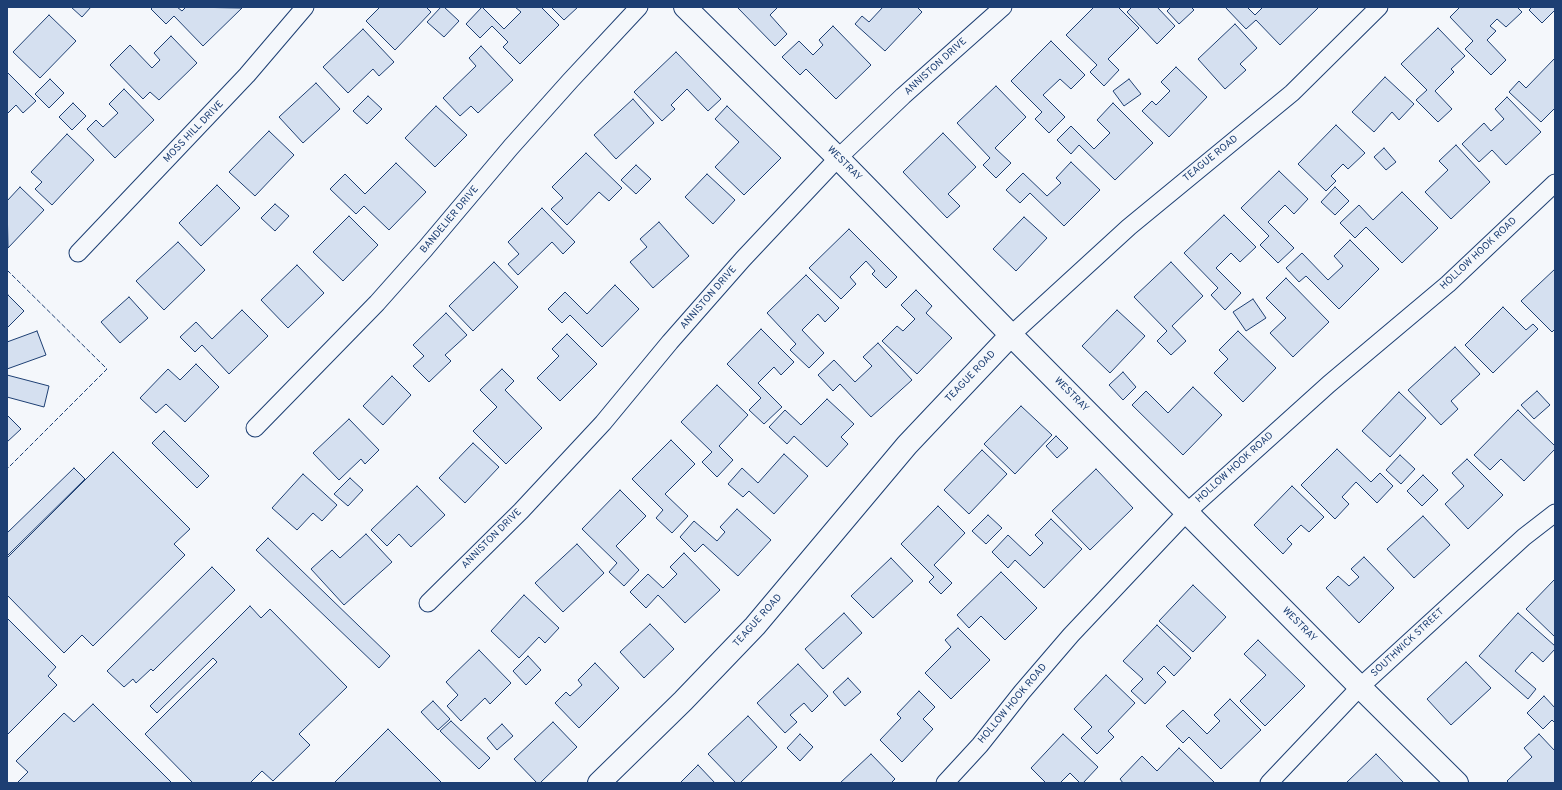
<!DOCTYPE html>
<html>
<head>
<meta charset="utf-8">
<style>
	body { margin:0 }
	#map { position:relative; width:1562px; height:790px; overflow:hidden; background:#f4f7fb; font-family:Overpass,sans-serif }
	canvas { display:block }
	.frame { position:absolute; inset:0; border:8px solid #1d3f73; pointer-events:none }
</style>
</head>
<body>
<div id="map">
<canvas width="1562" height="790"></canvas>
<div class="frame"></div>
</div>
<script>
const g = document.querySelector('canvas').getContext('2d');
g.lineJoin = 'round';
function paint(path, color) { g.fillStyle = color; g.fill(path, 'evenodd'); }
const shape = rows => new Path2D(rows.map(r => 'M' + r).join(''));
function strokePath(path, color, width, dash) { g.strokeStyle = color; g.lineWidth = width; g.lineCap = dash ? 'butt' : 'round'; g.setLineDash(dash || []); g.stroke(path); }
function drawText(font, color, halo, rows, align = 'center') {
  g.font = font + ' Overpass,sans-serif'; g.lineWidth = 3; g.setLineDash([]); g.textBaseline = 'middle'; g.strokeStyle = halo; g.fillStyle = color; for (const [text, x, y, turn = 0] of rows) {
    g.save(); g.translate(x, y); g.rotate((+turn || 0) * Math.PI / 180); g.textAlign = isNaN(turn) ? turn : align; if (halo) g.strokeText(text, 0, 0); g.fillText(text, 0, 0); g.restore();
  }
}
const building = shape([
	[71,7,91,7,82,17,71,7],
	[153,7,177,7,182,11,186,7,242,8,203,46,174,16,166,24,151,9,153,7],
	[380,7,426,7,431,12,395,50,366,21,380,7],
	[441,7,444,7,459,21,444,37,427,22,441,7],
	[482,7,504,29,521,12,515,7,541,7,559,25,520,64,503,47,508,42,492,26,480,38,466,24,482,7],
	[551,7,578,7,564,20,551,7],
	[737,7,778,7,770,15,787,34,775,46,737,7],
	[883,7,917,7,922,12,885,51,855,24,862,16,869,22,883,7],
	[1094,7,1118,7,1139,28,1108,59,1119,70,1104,86,1090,72,1097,65,1066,35,1094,7],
	[1132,7,1157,7,1175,26,1157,44,1127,12,1132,7],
	[1171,7,1191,7,1194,10,1179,24,1167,11,1171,7],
	[1225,7,1247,7,1255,15,1263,7,1317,7,1318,8,1280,45,1256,20,1246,29,1225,7],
	[1460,7,1517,7,1522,12,1506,27,1497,19,1490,26,1496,31,1487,40,1506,60,1491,75,1465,49,1473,41,1450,17,1460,7],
	[1532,7,1554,7,1555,10,1542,23,1529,10,1532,7],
	[49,15,76,41,40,78,13,52,49,15],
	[1235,24,1257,48,1240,64,1246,70,1225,89,1198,59,1235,24],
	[833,26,871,65,836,99,806,69,800,75,782,57,799,41,813,55,823,45,819,40,833,26],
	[1438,28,1465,56,1451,69,1454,72,1435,91,1452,109,1438,122,1416,100,1427,90,1401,64,1438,28],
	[363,29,394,62,379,76,373,69,348,93,323,67,363,29],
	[171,36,197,63,159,100,150,92,143,99,110,65,130,45,152,68,160,60,154,53,171,36],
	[1051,41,1085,75,1071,89,1060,79,1043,95,1065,117,1049,133,1035,119,1042,112,1011,81,1051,41],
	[481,46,513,80,478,113,471,106,460,116,443,98,476,66,469,58,481,46],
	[676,52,721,99,708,111,687,89,671,105,675,109,662,121,634,92,676,52],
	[1555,58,1555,108,1541,122,1509,92,1519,81,1526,88,1555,58],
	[1176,67,1207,97,1169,137,1142,111,1152,101,1156,105,1170,91,1161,82,1176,67],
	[7,72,36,101,23,113,16,105,7,114,7,72],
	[1385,77,1414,104,1399,120,1392,112,1374,132,1352,112,1385,77],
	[50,79,64,93,49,108,35,94,50,79],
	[1129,79,1141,94,1124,106,1113,91,1129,79],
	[316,83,340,109,303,143,279,117,316,83],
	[996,86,1026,117,995,148,1011,163,996,178,983,165,990,158,957,123,996,86],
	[124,89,154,120,115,158,87,129,96,120,103,127,118,113,109,104,124,89],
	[368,96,382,109,367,124,353,111,368,96],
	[1507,97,1541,132,1506,165,1492,150,1479,162,1462,144,1484,123,1491,131,1504,119,1495,109,1507,97],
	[633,99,654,123,616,159,594,135,633,99],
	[73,103,86,116,72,130,59,117,73,103],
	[1113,103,1153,143,1115,180,1079,145,1071,154,1057,140,1071,126,1094,149,1110,133,1097,120,1113,103],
	[436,106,467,135,435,167,405,138,436,106],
	[727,106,781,158,744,195,715,167,739,142,715,119,727,106],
	[1336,125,1365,153,1348,169,1343,164,1331,176,1336,181,1326,191,1298,164,1336,125],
	[269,131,294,155,255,196,229,172,269,131],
	[943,133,976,167,948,194,960,206,947,218,903,172,943,133],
	[67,134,94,160,52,205,35,189,42,182,31,172,67,134],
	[1456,145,1490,182,1451,219,1425,192,1448,170,1439,161,1456,145],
	[1384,148,1396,162,1386,170,1374,157,1384,148],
	[586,153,622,188,609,201,599,192,567,225,551,209,563,198,552,187,586,153],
	[1071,162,1100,190,1064,226,1030,193,1020,203,1006,190,1023,173,1047,196,1061,183,1056,178,1071,162],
	[396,163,426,192,389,230,364,206,356,214,330,189,345,174,365,194,396,163],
	[636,165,651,179,636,194,621,180,636,165],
	[1279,171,1308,199,1294,214,1285,205,1268,222,1294,248,1278,263,1260,245,1269,236,1241,208,1279,171],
	[707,174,735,200,713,224,685,197,707,174],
	[217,185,240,208,201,246,179,223,217,185],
	[20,187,44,210,8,248,7,201,20,187],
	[1335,187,1349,201,1335,215,1321,202,1335,187],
	[1402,192,1438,228,1402,263,1366,227,1355,238,1340,223,1359,205,1373,220,1402,192],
	[275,204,289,216,275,231,261,218,275,204],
	[542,208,575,242,563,254,552,242,518,275,508,264,519,254,508,242,542,208],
	[1224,215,1256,247,1240,262,1231,253,1216,268,1241,293,1225,310,1211,295,1218,288,1184,253,1224,215],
	[349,216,378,245,343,281,313,252,349,216],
	[1024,217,1047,238,1016,271,993,249,1024,217],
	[659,222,689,256,653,288,630,262,647,247,640,239,659,222],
	[849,229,897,277,886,288,872,274,875,271,866,261,850,277,856,284,841,299,809,268,849,229],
	[1350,240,1379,269,1339,309,1306,276,1299,282,1286,268,1302,253,1328,280,1343,266,1334,256,1350,240],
	[178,242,205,270,164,310,136,281,178,242],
	[494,262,518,287,473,331,449,306,494,262],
	[1171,262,1203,296,1172,326,1186,341,1171,355,1157,341,1167,331,1134,297,1171,262],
	[297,265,324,293,288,328,261,300,297,265],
	[1555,269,1555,329,1552,332,1521,301,1555,269],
	[806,275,839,308,825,322,818,314,802,330,824,353,809,368,790,350,796,344,767,313,806,275],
	[1286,278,1329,322,1293,357,1270,333,1286,318,1266,298,1286,278],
	[615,285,639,309,602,347,570,315,562,323,548,309,565,292,587,314,615,285],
	[916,290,932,306,926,313,952,338,917,374,882,341,897,326,903,331,915,319,901,305,916,290],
	[8,295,24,311,7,328,7,296,8,295],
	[129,297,148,318,120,343,101,322,129,297],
	[1253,299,1266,318,1246,331,1233,312,1253,299],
	[1503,307,1526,330,1533,324,1538,329,1493,373,1465,345,1503,307],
	[242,310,268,336,229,374,202,345,195,352,180,337,196,322,212,339,242,310],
	[1117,310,1145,336,1110,373,1082,346,1117,310],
	[446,313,467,335,445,355,451,361,429,382,413,366,424,356,413,345,446,313],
	[761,329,794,362,781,375,774,367,758,383,782,407,764,424,749,410,761,398,727,364,761,329],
	[37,331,46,355,7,369,7,342,37,331],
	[1238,331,1276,368,1243,402,1214,373,1228,359,1219,350,1238,331],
	[567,334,597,364,560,401,537,378,559,356,552,349,567,334],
	[878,343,912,380,871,417,840,384,833,391,818,375,834,360,855,382,872,366,863,357,878,343],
	[1455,347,1480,374,1451,401,1458,409,1441,425,1408,390,1455,347],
	[196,364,219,387,185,422,166,404,156,413,140,398,168,369,180,380,196,364],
	[502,369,514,381,505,390,542,428,506,464,473,431,497,407,480,390,502,369],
	[1123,372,1136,387,1123,400,1109,385,1123,372],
	[7,375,49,386,44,407,7,397,7,375],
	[392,376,411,395,383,425,363,406,392,376],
	[717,385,748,415,719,446,733,460,717,477,702,462,712,452,681,422,717,385],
	[1193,387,1222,415,1183,455,1132,405,1146,391,1168,413,1193,387],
	[1537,391,1550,405,1534,419,1521,405,1537,391],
	[1399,392,1426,418,1390,457,1362,431,1399,392],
	[827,399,854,424,841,437,848,444,827,467,794,436,787,444,769,427,785,410,801,425,827,399],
	[1021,406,1052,435,1015,474,984,444,1021,406],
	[1518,410,1555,446,1555,449,1524,481,1501,459,1490,470,1474,455,1518,410],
	[7,415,21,429,7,442,7,415],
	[349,419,379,450,365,464,361,459,339,480,313,453,349,419],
	[164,431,209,476,197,488,152,443,164,431],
	[1056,436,1068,448,1057,458,1046,446,1056,436],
	[671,440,695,464,665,494,688,516,672,533,656,518,663,510,632,479,671,440],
	[473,443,499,467,465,503,439,478,473,443],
	[1337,449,1371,482,1380,473,1393,486,1377,503,1356,482,1342,497,1349,504,1335,519,1301,485,1337,449],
	[982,450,1007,474,969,514,944,490,982,450],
	[113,452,190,529,174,544,185,555,93,646,82,635,64,653,7,595,7,558,113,452],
	[784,454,808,476,774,514,749,491,743,497,728,484,742,468,758,483,784,454],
	[1400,455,1415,469,1401,484,1386,470,1400,455],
	[1467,459,1503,495,1468,529,1445,504,1464,486,1452,473,1467,459],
	[74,468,85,479,7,556,7,533,74,468],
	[1096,469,1133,508,1090,550,1052,511,1096,469],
	[303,474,337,505,322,521,313,513,297,530,272,508,303,474],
	[1423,475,1438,490,1422,506,1407,491,1423,475],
	[350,478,363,490,348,506,334,494,350,478],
	[417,486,445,515,411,547,399,534,387,546,371,530,417,486],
	[1292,486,1324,517,1309,532,1301,525,1287,539,1292,544,1283,554,1254,525,1292,486],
	[620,490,646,516,616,546,639,570,624,586,609,572,617,563,582,529,620,490],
	[938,506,965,533,934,565,952,583,941,594,929,582,934,577,901,544,938,506],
	[737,509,771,540,738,576,703,544,695,552,680,537,694,521,717,541,725,532,720,527,737,509],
	[988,515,1002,528,986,544,972,531,988,515],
	[1423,516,1450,545,1414,578,1387,549,1423,516],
	[1051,519,1082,549,1044,588,1015,560,1008,568,992,552,1008,535,1030,556,1043,543,1035,535,1051,519],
	[366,534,392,562,344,605,311,569,332,550,340,558,366,534],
	[268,538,390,656,379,668,256,550,268,538],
	[577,544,604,573,563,612,535,583,577,544],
	[684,553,720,590,685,623,658,595,646,608,630,592,648,574,663,588,677,574,670,567,684,553],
	[1364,557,1394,588,1359,623,1326,588,1338,576,1349,586,1359,577,1351,569,1364,557],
	[891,558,913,581,873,618,851,596,891,558],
	[212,567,235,590,153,671,151,669,136,683,133,679,124,687,107,671,212,567],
	[1001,572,1037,608,1005,640,981,616,969,628,957,615,1001,572],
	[1555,579,1555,637,1526,609,1555,579],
	[1193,585,1226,617,1193,652,1159,621,1193,585],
	[524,595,559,628,545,643,539,637,519,658,491,631,524,595],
	[250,606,261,618,270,609,347,687,299,734,310,745,273,781,262,771,250,783,193,783,145,734,217,662,213,658,157,713,150,706,250,606],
	[844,613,862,633,823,669,805,649,844,613],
	[1518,613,1555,646,1555,649,1543,662,1532,652,1515,671,1536,689,1528,699,1479,656,1518,613],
	[7,618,56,667,48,676,57,685,7,735,7,618],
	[650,624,674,649,644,678,620,652,650,624],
	[1157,625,1191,658,1174,676,1164,666,1157,673,1166,682,1145,704,1131,691,1143,679,1123,661,1157,625],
	[958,628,990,660,951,699,925,673,951,647,945,640,958,628],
	[1258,640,1305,686,1265,726,1240,701,1266,675,1244,654,1258,640],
	[479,650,511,683,490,704,485,698,461,721,447,706,458,695,446,682,479,650],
	[528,656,541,670,526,685,513,671,528,656],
	[1466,662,1491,688,1451,725,1427,699,1466,662],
	[595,663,619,688,579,728,555,703,566,692,570,696,582,685,578,680,595,663],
	[798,664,828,696,812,712,804,703,790,715,797,722,785,733,757,703,798,664],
	[1106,675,1135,703,1108,731,1114,737,1097,754,1081,738,1092,727,1074,709,1106,675],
	[848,678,861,692,845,706,833,692,848,678],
	[919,691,935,707,923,719,933,729,902,762,880,740,901,718,897,714,919,691],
	[1544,696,1555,708,1555,723,1552,720,1543,729,1527,713,1544,696],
	[1230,699,1261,730,1221,769,1189,737,1183,743,1166,726,1183,710,1207,734,1220,721,1214,715,1230,699],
	[433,701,450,719,438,730,421,712,433,701],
	[93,704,172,783,17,783,28,772,16,761,64,713,74,722,93,704],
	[748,716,777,747,740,783,736,783,708,754,748,716],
	[451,721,490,758,479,769,440,731,451,721],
	[553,722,577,747,540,783,537,783,514,759,553,722],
	[502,724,513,736,497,750,487,738,502,724],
	[388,729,442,783,334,783,388,729],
	[800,734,813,747,800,761,787,748,800,734],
	[1063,734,1098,767,1083,783,1080,783,1070,773,1060,783,1046,783,1031,768,1063,734],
	[1539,734,1555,751,1555,783,1509,783,1507,781,1532,757,1524,748,1539,734],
	[1179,748,1214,782,1213,783,1123,783,1120,779,1142,756,1157,771,1179,748],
	[871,754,895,779,891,783,840,783,871,754],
	[1376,754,1404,783,1346,783,1376,754],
	[698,765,715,783,680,783,698,765]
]);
paint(building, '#d5e0f0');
strokePath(building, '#1d3f73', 1);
const minor = shape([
	[78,253,247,75,305,7],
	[1011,335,1129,227,1292,93,1379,7],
	[255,428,377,303,425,249,511,147,570,81,639,7],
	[428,603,521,511,603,423,670,342,743,259,838,158,903,96,1003,7],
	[945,783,980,745,1022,692,1071,635,1187,512,1329,384,1448,284,1555,183],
	[1269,783,1360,687,1524,537,1555,513]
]);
const tertiary = shape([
	[685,7,838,158,1011,335,1360,687,1457,783],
	[599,783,683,701,755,626,907,445,1011,335]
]);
strokePath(minor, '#1d3f73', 19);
strokePath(tertiary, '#1d3f73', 24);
strokePath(minor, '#f4f7fb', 17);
strokePath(tertiary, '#f4f7fb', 22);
strokePath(shape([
	[7,270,107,369,7,469]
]), '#1d3f73', 1, [5, 2]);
drawText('10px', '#1d3f73', '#f4f7fb', [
	["ANNISTON DRIVE",936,67,-42],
	["MOSS HILL DRIVE",194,132,-46],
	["TEAGUE ROAD",1211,159,-39],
	["WESTRAY",844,164,45],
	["BANDELIER DRIVE",450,220,-50],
	["HOLLOW HOOK ROAD",1479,254,-43],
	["ANNISTON DRIVE",709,298,-49],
	["TEAGUE ROAD",971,377,-46],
	["WESTRAY",1071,395,45],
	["HOLLOW HOOK ROAD",1235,468,-42],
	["ANNISTON DRIVE",492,539,-45],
	["TEAGUE ROAD",758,621,-48],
	["WESTRAY",1299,625,45],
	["SOUTHWICK STREET",1408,643,-43],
	["HOLLOW HOOK ROAD",1013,704,-50]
]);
</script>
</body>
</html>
